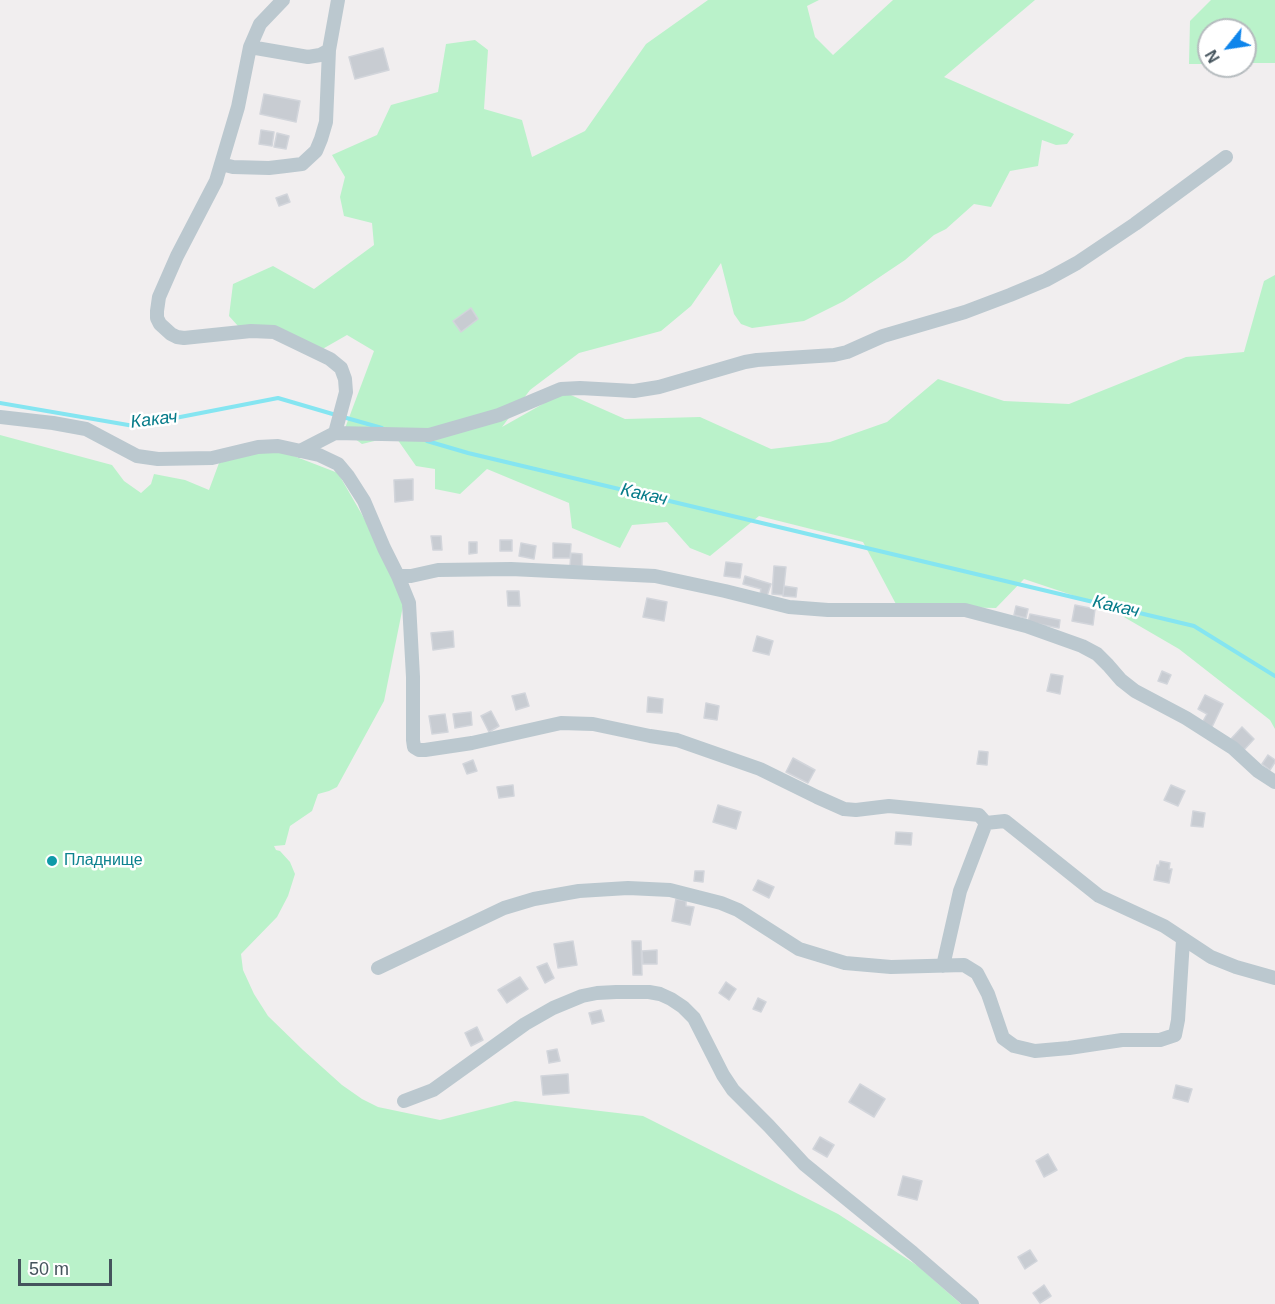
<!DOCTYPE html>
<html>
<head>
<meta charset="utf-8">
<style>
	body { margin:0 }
	#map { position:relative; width:1275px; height:1304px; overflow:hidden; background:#f1eeef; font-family:Helvetica,sans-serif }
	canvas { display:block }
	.north { position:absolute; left:1197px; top:18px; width:60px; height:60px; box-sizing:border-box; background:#fff; border:2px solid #b5bbbe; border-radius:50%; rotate:240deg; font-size:16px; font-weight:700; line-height:24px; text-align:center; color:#45545d }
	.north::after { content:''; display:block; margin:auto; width:21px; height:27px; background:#0e85eb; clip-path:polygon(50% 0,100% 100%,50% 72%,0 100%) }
	.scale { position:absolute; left:18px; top:1259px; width:94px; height:27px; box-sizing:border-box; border:3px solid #45545d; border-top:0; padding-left:8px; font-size:18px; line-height:21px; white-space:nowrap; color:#45545d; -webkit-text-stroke:4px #fff; paint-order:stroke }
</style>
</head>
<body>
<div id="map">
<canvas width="1275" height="1304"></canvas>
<div class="north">N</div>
<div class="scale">50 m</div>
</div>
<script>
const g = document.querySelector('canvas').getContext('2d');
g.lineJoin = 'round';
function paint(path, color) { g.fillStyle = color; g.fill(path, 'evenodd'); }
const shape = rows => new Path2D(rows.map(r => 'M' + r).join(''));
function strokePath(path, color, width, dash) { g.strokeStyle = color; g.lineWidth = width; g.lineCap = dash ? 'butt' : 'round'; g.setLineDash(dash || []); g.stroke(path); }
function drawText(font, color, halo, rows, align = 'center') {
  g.font = font + ' Helvetica,sans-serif'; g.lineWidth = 5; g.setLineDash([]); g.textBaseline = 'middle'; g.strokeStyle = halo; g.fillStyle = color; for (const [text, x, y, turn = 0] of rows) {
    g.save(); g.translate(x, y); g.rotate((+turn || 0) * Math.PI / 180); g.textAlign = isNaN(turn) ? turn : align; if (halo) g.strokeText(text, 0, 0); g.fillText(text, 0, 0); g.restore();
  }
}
paint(shape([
	[708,0,819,0,807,6,815,37,833,55,893,0,1035,0,944,77,1074,134,1067,144,1056,145,1042,140,1038,166,1010,171,991,207,974,204,946,229,934,235,905,260,844,301,804,321,752,328,741,324,734,314,721,263,691,306,661,331,579,353,530,390,502,427,564,392,625,419,700,417,771,449,830,442,887,422,938,379,1004,401,1069,404,1186,357,1244,352,1264,281,1275,275,1275,729,1270,720,1179,649,1105,606,1024,579,996,608,897,606,863,542,759,516,710,556,690,548,667,522,632,525,620,548,572,528,569,503,487,469,460,494,435,489,435,469,416,466,395,436,362,444,344,431,374,351,347,335,319,351,238,326,229,316,233,284,273,266,314,289,374,245,372,223,344,216,340,197,345,177,332,155,377,135,391,105,438,92,446,44,475,40,488,50,484,109,522,120,532,157,585,131,646,44],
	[1211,0,1275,0,1275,63,1245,63,1245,30,1209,30,1209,64,1189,64,1190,21],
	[0,435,112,465,124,481,141,493,151,484,154,474,185,480,209,490,219,463,254,452,286,453,338,473,406,591,384,701,337,787,329,791,318,794,312,811,290,826,285,845,274,846,276,850,280,851,290,862,295,874,288,896,277,917,241,954,243,970,254,994,268,1016,303,1050,342,1085,362,1099,378,1107,440,1120,515,1101,643,1116,838,1214,918,1266,961,1304,0,1304]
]), '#baf2ca');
strokePath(shape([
	[0,403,134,426,278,398,336,415],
	[343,417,382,428],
	[427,441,468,453,1194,626,1275,676]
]), '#85e5f1', 4);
const building = shape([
	[383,48,389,70,355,79,349,57,383,48],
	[264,94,300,101,296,122,260,114,264,94],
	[261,130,274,132,272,146,259,144,261,130],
	[277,133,289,136,286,149,274,147,277,133],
	[287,194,290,202,279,206,276,198,287,194],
	[471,308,478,319,461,332,453,321,471,308],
	[413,479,413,500,395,502,394,480,413,479],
	[431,536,441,536,442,550,433,550,431,536],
	[500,540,512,540,512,551,500,551,500,540],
	[469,542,477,542,477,553,469,554,469,542],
	[521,543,536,546,534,559,519,556,521,543],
	[553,543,571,544,570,558,553,558,553,543],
	[571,553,582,554,582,566,570,566,571,553],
	[726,562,742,564,740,578,724,576,726,562],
	[774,566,786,567,783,595,772,594,774,566],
	[745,576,771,584,767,596,760,594,761,589,743,584,745,576],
	[784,586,797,588,796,597,783,596,784,586],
	[507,591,519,591,520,606,508,606,507,591],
	[647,598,667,602,664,621,643,617,647,598],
	[1075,605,1095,609,1093,625,1072,621,1075,605],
	[1016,606,1028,609,1026,618,1014,615,1016,606],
	[1030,614,1060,620,1059,628,1028,622,1030,614],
	[453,631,454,647,433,650,431,633,453,631],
	[757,636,773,641,769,655,753,651,757,636],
	[1162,671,1171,675,1167,684,1158,681,1162,671],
	[1051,674,1063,676,1060,694,1047,691,1051,674],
	[525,693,529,706,516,710,512,696,525,693],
	[1205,695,1223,704,1212,727,1202,723,1207,714,1198,709,1205,695],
	[648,697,663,699,662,713,647,712,648,697],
	[706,703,719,706,717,720,704,718,706,703],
	[491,711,499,726,489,732,481,716,491,711],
	[471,712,472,725,455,728,453,714,471,712],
	[445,714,448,732,432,734,429,716,445,714],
	[1242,727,1254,739,1243,751,1230,740,1242,727],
	[979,751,988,752,987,765,977,764,979,751],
	[1268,755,1275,760,1275,762,1270,770,1262,764,1268,755],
	[793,758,815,770,808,783,786,772,793,758],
	[473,760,477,771,467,774,463,764,473,760],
	[513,785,514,796,499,798,497,787,513,785],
	[1171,785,1185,791,1178,806,1164,800,1171,785],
	[718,805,741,812,736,829,713,822,718,805],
	[1193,811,1205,813,1203,827,1191,826,1193,811],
	[896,832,912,833,911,845,895,844,896,832],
	[1160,861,1170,863,1169,869,1172,869,1169,883,1154,880,1157,865,1159,866,1160,861],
	[695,871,704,871,703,882,694,881,695,871],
	[758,880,774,887,769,898,753,890,758,880],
	[676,899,686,901,686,906,694,907,690,925,672,921,676,899],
	[573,941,577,965,558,968,554,944,573,941],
	[632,941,641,941,642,975,633,975,632,941],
	[657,950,657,964,643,964,642,951,657,950],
	[547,963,554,978,545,983,537,967,547,963],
	[520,977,528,989,507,1003,498,990,520,977],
	[726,982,736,989,729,1000,719,993,726,982],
	[758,998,766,1002,761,1012,753,1009,758,998],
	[601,1010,604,1021,592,1024,589,1013,601,1010],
	[477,1027,483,1040,471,1046,465,1033,477,1027],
	[557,1049,560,1061,549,1063,547,1051,557,1049],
	[568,1074,569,1093,543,1095,541,1076,568,1074],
	[860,1084,885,1099,874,1117,849,1102,860,1084],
	[1176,1085,1192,1089,1188,1102,1173,1098,1176,1085],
	[820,1137,834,1145,827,1157,813,1149,820,1137],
	[1048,1154,1057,1170,1044,1177,1036,1161,1048,1154],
	[903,1176,922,1181,917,1200,898,1195,903,1176],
	[1030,1250,1037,1261,1025,1269,1018,1257,1030,1250],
	[1044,1285,1051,1296,1040,1303,1033,1293,1044,1285]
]);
paint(building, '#c8ccd2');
strokePath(building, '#d2d5db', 1.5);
strokePath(shape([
	[283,0,260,24,250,47,238,107,216,181,177,256,159,297,157,311,157,318,160,324,171,334,177,337,184,338,251,331,274,332,330,359,341,368,345,379,346,392,335,433,300,451],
	[250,47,308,57,320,55,329,50],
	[221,164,233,167,269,168,286,166,302,164,316,151,321,139,326,122,329,50,338,0],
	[0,417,53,423,86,429,137,456,158,459,212,458,258,447,278,446,319,455,338,464,348,476,364,501,384,548,398,576,411,576,438,570,511,569,655,576,725,591,789,607,828,610,965,610,1026,626,1082,646,1097,654,1108,665,1121,680,1135,691,1186,718,1233,748,1258,771,1275,782],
	[335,433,429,435,499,415,561,389,580,388,634,391,659,387,745,362,757,360,834,355,847,352,883,336,965,312,1010,295,1046,280,1077,263,1135,224,1226,157],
	[398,576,409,603,413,677,413,740,414,747,419,750,425,750,472,743,561,723,593,724,650,736,677,740,760,769,817,797,844,809,856,810,889,806,979,815,986,823,1005,821,1099,896,1164,926,1211,957,1236,967,1275,978],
	[943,966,960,891,986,823],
	[378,968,504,908,534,899,579,891,628,888,670,890,721,903,738,910,799,949,845,963,891,967,964,965,977,973,988,994,1003,1038,1014,1046,1035,1051,1069,1048,1122,1040,1160,1040,1175,1035,1178,1020,1183,940],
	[404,1101,433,1090,525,1024,553,1008,582,996,597,993,616,992,649,992,660,994,671,999,683,1007,694,1018,723,1075,733,1090,769,1126,804,1164,913,1253,972,1304]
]), '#bbc8cf', 14);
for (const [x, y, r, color] of [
	[52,861,6,"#0f9aa8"]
]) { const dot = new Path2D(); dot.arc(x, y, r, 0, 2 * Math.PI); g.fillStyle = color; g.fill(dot); strokePath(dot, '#fff', 2); }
drawText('16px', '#0d838f', '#fff', [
	["Пладнище",64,861]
], 'left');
drawText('italic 18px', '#077c8a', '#fff', [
	["Какач",154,420,-7],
	["Какач",644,495,13],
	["Какач",1116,607,13]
]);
</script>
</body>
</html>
